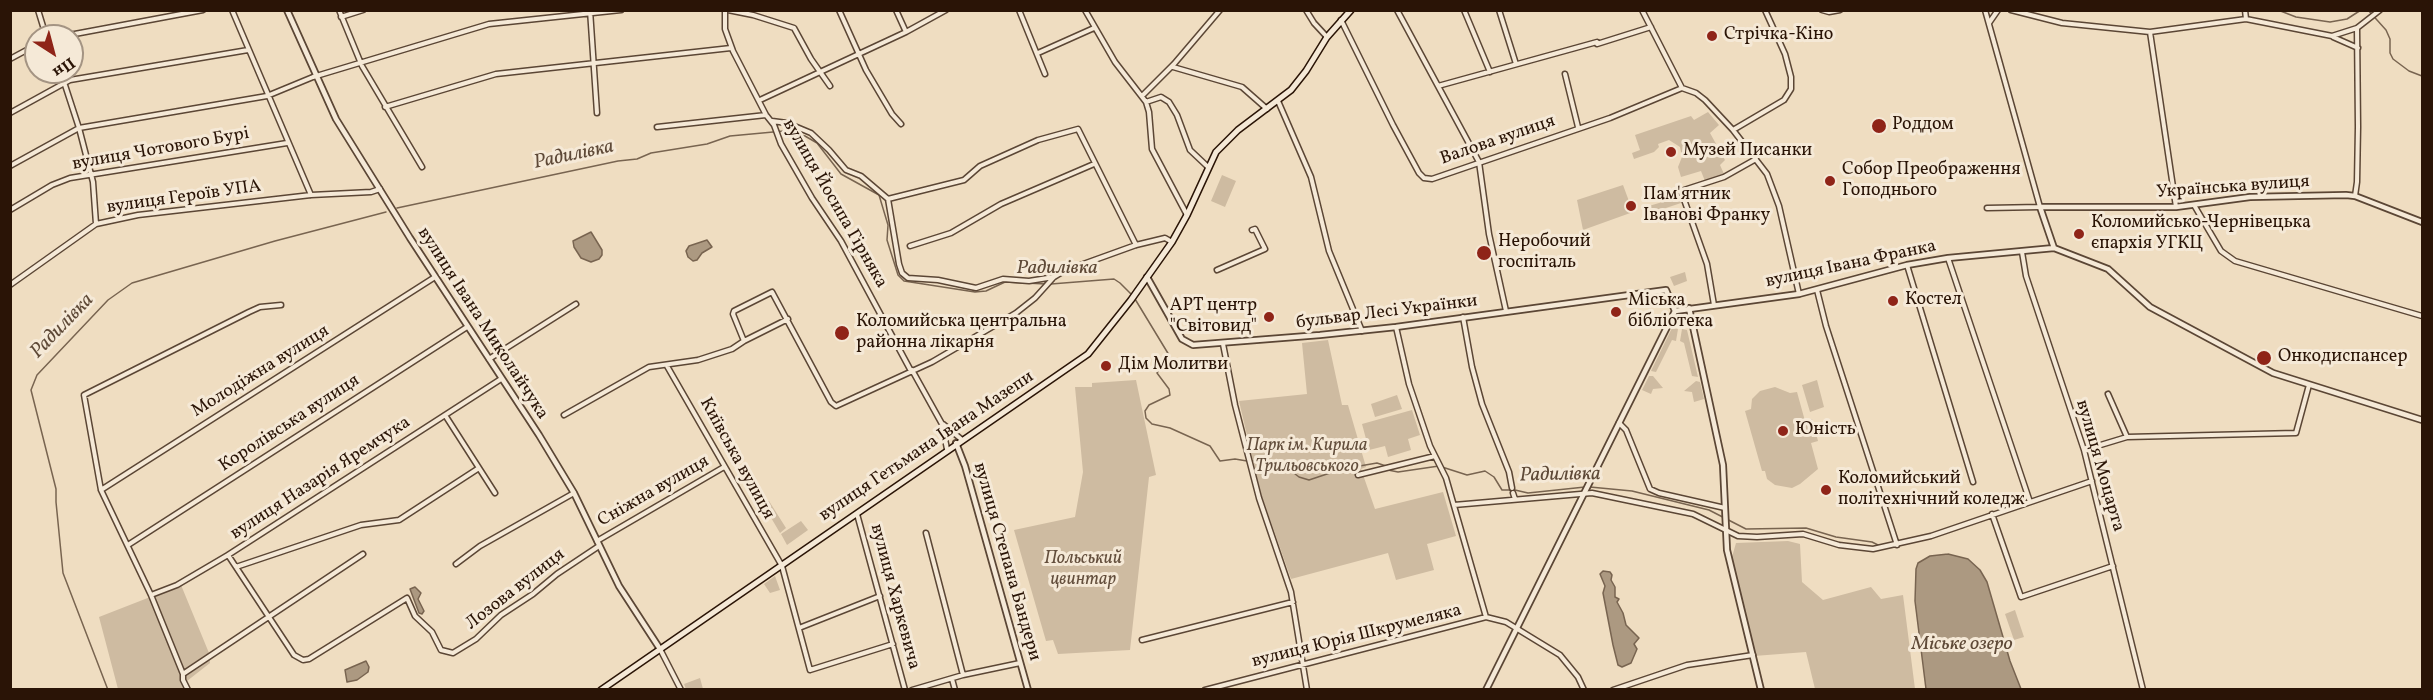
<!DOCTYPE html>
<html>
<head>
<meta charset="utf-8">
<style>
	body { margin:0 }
	#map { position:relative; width:2433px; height:700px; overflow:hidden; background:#efddc1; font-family:Vollkorn,serif }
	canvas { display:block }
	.frame { position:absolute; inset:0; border:12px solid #2a1406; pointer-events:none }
	.north { position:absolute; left:24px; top:24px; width:60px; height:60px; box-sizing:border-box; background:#f5e9d7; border:2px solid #a49483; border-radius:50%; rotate:144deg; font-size:16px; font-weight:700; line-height:24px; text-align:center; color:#2a1406 }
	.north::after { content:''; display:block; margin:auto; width:21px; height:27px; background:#8f2418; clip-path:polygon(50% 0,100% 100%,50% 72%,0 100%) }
</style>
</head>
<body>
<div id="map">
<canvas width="2433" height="700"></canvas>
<div class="frame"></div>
<div class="north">Пн</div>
</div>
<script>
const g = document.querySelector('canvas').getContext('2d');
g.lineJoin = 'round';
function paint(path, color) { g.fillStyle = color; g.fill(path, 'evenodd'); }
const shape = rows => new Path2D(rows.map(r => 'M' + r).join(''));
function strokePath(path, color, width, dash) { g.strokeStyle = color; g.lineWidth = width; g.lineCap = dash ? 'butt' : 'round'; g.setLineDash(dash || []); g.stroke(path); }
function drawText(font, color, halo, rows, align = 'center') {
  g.font = font + ' Vollkorn,serif'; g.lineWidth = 6; g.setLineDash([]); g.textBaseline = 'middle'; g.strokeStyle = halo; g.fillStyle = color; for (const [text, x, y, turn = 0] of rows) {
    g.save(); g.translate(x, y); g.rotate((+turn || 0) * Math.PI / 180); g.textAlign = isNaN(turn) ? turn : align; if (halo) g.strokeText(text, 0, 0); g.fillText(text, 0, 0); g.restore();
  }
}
paint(shape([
	[1708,112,1719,125,1710,133,1725,160,1720,165,1724,174,1705,181,1701,171,1681,177,1678,167,1682,157,1680,147,1669,140,1658,144,1659,147,1654,152,1634,159,1632,153,1640,150,1635,135,1691,116,1694,120],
	[1222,175,1236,181,1225,207,1211,201],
	[1623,185,1633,212,1583,230,1577,200],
	[1679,197,1681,203,1651,213,1649,206],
	[1685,272,1687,281,1674,286,1670,277],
	[1672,328,1678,329,1676,341,1672,340,1656,372,1651,371],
	[1682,329,1687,330,1698,377,1692,376,1684,343,1680,341],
	[1328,340,1342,405,1348,405,1366,467,1361,469,1375,509,1443,492,1456,536,1427,544,1434,570,1396,580,1388,553,1291,579,1260,491,1239,401,1307,394,1302,343],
	[1649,376,1653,376,1663,388,1653,389,1651,394,1642,390],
	[1136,380,1156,475,1149,477,1130,650,1058,654,1053,640,1046,641,1014,530,1075,517,1083,472,1075,387,1092,387,1092,383],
	[1817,380,1824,407,1810,412,1802,385],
	[1696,381,1700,382,1704,399,1694,402,1692,392,1684,391],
	[1775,387,1790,393,1797,392,1805,421,1812,419,1818,441,1811,443,1818,469,1800,484,1792,488,1775,485,1767,479,1765,471,1762,471,1745,411,1751,409,1752,399,1760,391],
	[1397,395,1402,409,1375,417,1371,404],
	[1412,410,1420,435,1408,439,1411,450,1388,457,1385,446,1369,450,1362,424],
	[769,501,786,528,780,533,763,504],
	[801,521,808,530,787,545,781,534],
	[1788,541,1800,544,1802,582,1823,600,1871,587,1881,599,1903,595,1915,689,1815,689,1806,652,1754,656,1732,557,1736,543],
	[775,576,780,590,770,593,764,584],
	[181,585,209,653,210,663,187,681,191,689,118,689,99,617],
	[2015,610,2024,637,2014,640,2005,614],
	[700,678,703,689,686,689,684,684]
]), '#cebba1');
const water = shape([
	[591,232,602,250,602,255,599,259,591,262,581,258,574,247,573,241,591,232],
	[707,240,712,247,702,253,697,260,693,261,688,257,686,251,689,246,707,240],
	[1948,554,1968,559,1980,570,1987,582,2010,661,2021,689,1926,689,1915,601,1916,569,1918,563,1930,556,1948,554],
	[1603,571,1610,572,1612,575,1611,580,1615,587,1615,597,1619,599,1617,602,1623,613,1626,625,1639,638,1634,644,1637,649,1631,663,1622,667,1618,665,1613,645,1603,593,1605,586,1600,574,1603,571],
	[415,587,421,593,418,599,424,611,422,614,419,613,410,589,415,587],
	[366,661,369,667,368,672,357,680,347,682,345,670,366,661]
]);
paint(water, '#ac9981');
strokePath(water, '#786450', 1.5);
strokePath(shape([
	[2278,10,2296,17,2330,22,2347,19,2361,10],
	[2368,10,2386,30,2390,39,2390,53,2393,59,2409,71,2422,76],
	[397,208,618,161,637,159,651,153,707,144,730,136,784,131,805,136,817,143,841,174,879,195,888,225,887,240,898,275,904,281,975,292,986,291,1005,282,1046,284],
	[1051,284,1114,279,1120,283,1133,296],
	[1135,299,1169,355,1157,373,1169,389,1170,395,1149,405,1145,411,1146,418,1152,424,1170,428,1210,446,1220,461,1235,459,1247,461],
	[1252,461,1281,463,1299,477,1309,480,1342,469,1377,463,1386,466],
	[1388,470,1398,472,1439,466,1467,475,1485,471,1494,477,1502,490,1515,490,1528,493,1585,487],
	[1590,487,1632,491,1709,510,1746,529,1806,528,1836,537,1872,542,1878,545],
	[108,690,63,573,56,502,56,489,31,390,37,375,108,300,132,283,275,241,386,212]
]), '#786450', 1.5);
const minor = shape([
	[38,10,46,36],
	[232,10,311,195],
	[339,10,362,66,422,167],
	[590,10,597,113],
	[725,10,725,29,733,51,766,115,774,125,781,144,812,198,841,241,911,371],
	[728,10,753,15,794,28,811,59,830,86],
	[839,10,866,70,892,114,901,124],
	[896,10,906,32],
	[1019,10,1045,74],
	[1085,10,1115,62,1146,102,1149,112,1152,149,1187,215],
	[1306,10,1314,23,1327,37],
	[1397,10,1479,162,1489,234,1506,311],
	[1464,10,1490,72],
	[1499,10,1516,64],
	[1642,10,1682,88],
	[1822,10,1829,12,1840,10],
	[1985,10,2040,207,1987,208],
	[2011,10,2062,23,2150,32,2246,19,2332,36,2357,28,2380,10],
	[2245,10,2246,19],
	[341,17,363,10],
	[1341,20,1393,125,1419,173,1424,178,1432,179,1610,118,1682,88],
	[1989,23,1998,10],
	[2150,32,2176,207],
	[64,36,203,10],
	[2333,37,2358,48],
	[1597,44,1651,27],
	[1038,53,1094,28],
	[10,59,36,45],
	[1173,67,1242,87,1267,109],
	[1565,74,1578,127],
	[64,82,79,128,93,182,96,224],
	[1438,86,1597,42],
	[1682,88,1696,93,1705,100,1733,130,1767,174,1779,206,1799,294],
	[1142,96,1174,64,1220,10],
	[760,100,906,32,946,10],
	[1278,101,1311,177,1329,251,1362,331],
	[1146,102,1161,97,1169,102,1177,115,1190,150,1208,167],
	[385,107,496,74,731,48],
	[10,113,70,80,248,50],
	[772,121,787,123,811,133,829,150,846,170,861,176,888,199,899,264,902,273,908,278,938,280,976,288,1003,279,1029,281,1054,277],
	[657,127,766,115],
	[1733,130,1784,100,1791,89,1791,77,1785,54,1765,10],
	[10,166,79,128,267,96,313,77,489,24,621,10],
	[2355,196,2357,182,2358,127,2357,28],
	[888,199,964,180,980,166,1038,140,1078,129,1136,245],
	[2194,205,2221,251,2235,261,2422,316],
	[10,210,52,185,70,178,287,143],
	[910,246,951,233,1001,204,1094,164],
	[2022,252,2026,276,2084,450,2143,690],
	[1948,258,2030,502],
	[1907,265,1973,482],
	[1217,270,1265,249,1255,229,1252,230],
	[10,285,96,224,138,215,311,195,371,192,380,189],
	[1817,290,1826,326,1897,545],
	[1714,305,1707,264,1681,191,1724,177,1756,159],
	[1463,317,1472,367,1482,404,1509,472,1512,488],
	[1396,327,1409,384,1430,446,1446,478,1486,617],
	[744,341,788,319],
	[1223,344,1235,405,1259,498,1291,592,1307,690],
	[489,359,576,304],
	[667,366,782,566,810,670,893,644],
	[912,370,942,424,947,449],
	[2108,394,2127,437],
	[445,415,495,493],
	[564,415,649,367,698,360,732,349,744,341,733,314,734,311,772,292,831,402,836,406,932,362,1016,313,1035,298,1054,277,1064,271,1136,245,1165,238,1172,242],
	[1619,423,1626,430,1650,489,1659,493,1725,508],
	[943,424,961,439],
	[2084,450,2127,437,2296,433,2309,385],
	[1358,475,1435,456],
	[101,490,435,277],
	[1513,493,1515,499],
	[1454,505,1592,493,1693,514,1738,536,1757,537,1803,534,1839,545,1873,549,1931,536,2092,481],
	[857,514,905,690],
	[1992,514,2021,597,2113,566],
	[926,533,963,675],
	[597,541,724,467],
	[128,545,467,327],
	[228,555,294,655,303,660,309,659,407,598,415,616,432,632,441,650,453,653,476,639,501,615,533,594,557,574,599,546],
	[456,564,480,546,574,493],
	[236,567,361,525,399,520,479,468],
	[151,595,177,585,228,555,501,379],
	[799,628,880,596],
	[1142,640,1293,602],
	[660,649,681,690],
	[183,674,363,554],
	[952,679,955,690],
	[188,690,183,680,183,674,151,595,101,490,84,395,249,312,260,307,281,305],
	[912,690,963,675,1020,663],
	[1205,690,1486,617,1506,622,1560,655,1578,677,1584,690],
	[1613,690,1687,665,1753,655]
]);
const tertiary = shape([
	[287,10,336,119,410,238,539,435,574,493,619,586,660,649],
	[2054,248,2040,207,2176,207,2250,197,2346,195,2355,196,2422,222],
	[1147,277,1182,339,1193,345,1320,335,1396,327,1666,290,1675,311],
	[1689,308,1723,465,1727,550,1761,690],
	[1675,311,1799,294,1907,265,1948,258,2054,248,2108,269,2150,307,2273,373,2422,420],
	[956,443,965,466,1028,690],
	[1486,690,1675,311]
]);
const secondary = shape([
	[601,690,1088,354,1131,300,1172,242,1187,215,1216,152,1238,130,1291,90,1306,71,1327,37,1351,10]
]);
strokePath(minor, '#5b4635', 7);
strokePath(tertiary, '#5b4635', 8);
strokePath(secondary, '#2a1406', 8);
strokePath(minor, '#f5e9d7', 4);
strokePath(tertiary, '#f5e9d7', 4.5);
strokePath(secondary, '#f5e9d7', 5);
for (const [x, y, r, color] of [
	[1712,36,6,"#8f2418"],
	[1879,126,8,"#8f2418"],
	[1671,152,6,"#8f2418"],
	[1830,181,6,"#8f2418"],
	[1631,206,6,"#8f2418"],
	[2079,234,6,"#8f2418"],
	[1484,253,8,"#8f2418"],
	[1893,301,6,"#8f2418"],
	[1616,312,6,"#8f2418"],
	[1269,317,6,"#8f2418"],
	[842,333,8,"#8f2418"],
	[2264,358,8,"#8f2418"],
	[1106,366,6,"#8f2418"],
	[1783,431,6,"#8f2418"],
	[1826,490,6,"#8f2418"]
]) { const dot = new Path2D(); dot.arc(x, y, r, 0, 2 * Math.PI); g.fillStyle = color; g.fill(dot); strokePath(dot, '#f5e9d7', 2); }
drawText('18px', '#2a1406', '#f5e9d7', [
	["Стрічка-Кіно",1724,36],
	["Роддом",1892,126],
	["Музей Писанки",1683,152],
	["Собор Преображення",1842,171],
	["Гоподнього",1842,192],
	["Пам'ятник",1643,196],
	["Іванові Франку",1643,217],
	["Коломийсько-Чернівецька",2091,224],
	["єпархія УГКЦ",2091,245],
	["Неробочий",1498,243],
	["госпіталь",1498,264],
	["Костел",1905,301],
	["Міська",1628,302],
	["бібліотека",1628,323],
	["АРТ центр",1257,307,"right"],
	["\"Світовид\"",1257,328,"right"],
	["Коломийська центральна",856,323],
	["районна лікарня",856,344],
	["Онкодиспансер",2278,358],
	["Дім Молитви",1118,366],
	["Юність",1795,431],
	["Коломийський",1838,480],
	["політехнічний коледж",1838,501]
], 'left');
drawText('18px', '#2a1406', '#f5e9d7', [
	["Валова вулиця",1498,141,-19],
	["вулиця Чотового Бурі",161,150,-10],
	["Українська вулиця",2233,188,-4],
	["вулиця Героїв УПА",184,198,-8],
	["вулиця Йосипа Гірняка",834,204,60],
	["вулиця Івана Франка",1851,265,-12],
	["бульвар Лесі Українки",1387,313,-7],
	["вулиця Івана Миколайчука",482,324,57],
	["Молодіжна вулиця",261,372,-32],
	["Королівська вулиця",290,424,-33],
	["вулиця Гетьмана Івана Мазепи",927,447,-34],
	["Київська вулиця",736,459,61],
	["вулиця Моцарта",2099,466,74],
	["вулиця Назарія Яремчука",321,479,-33],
	["Сніжна вулиця",654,492,-30],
	["вулиця Степана Бандери",1006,562,74],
	["Лозова вулиця",516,590,-38],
	["вулиця Харкевича",894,597,75],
	["вулиця Юрія Шкрумеляка",1357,637,-14]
]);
drawText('italic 18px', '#634e3c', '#f5e9d7', [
	["Парк ім. Кирила",1307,447],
	["Трильовського",1307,468],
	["Польський",1083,560],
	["цвинтар",1083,581]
]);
drawText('italic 20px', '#5e4937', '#f5e9d7', [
	["Радилівка",574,156,-12],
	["Радилівка",1057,269],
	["Радилівка",63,327,-46],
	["Радилівка",1560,476,-1],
	["Міське озеро",1962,645]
]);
</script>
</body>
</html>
